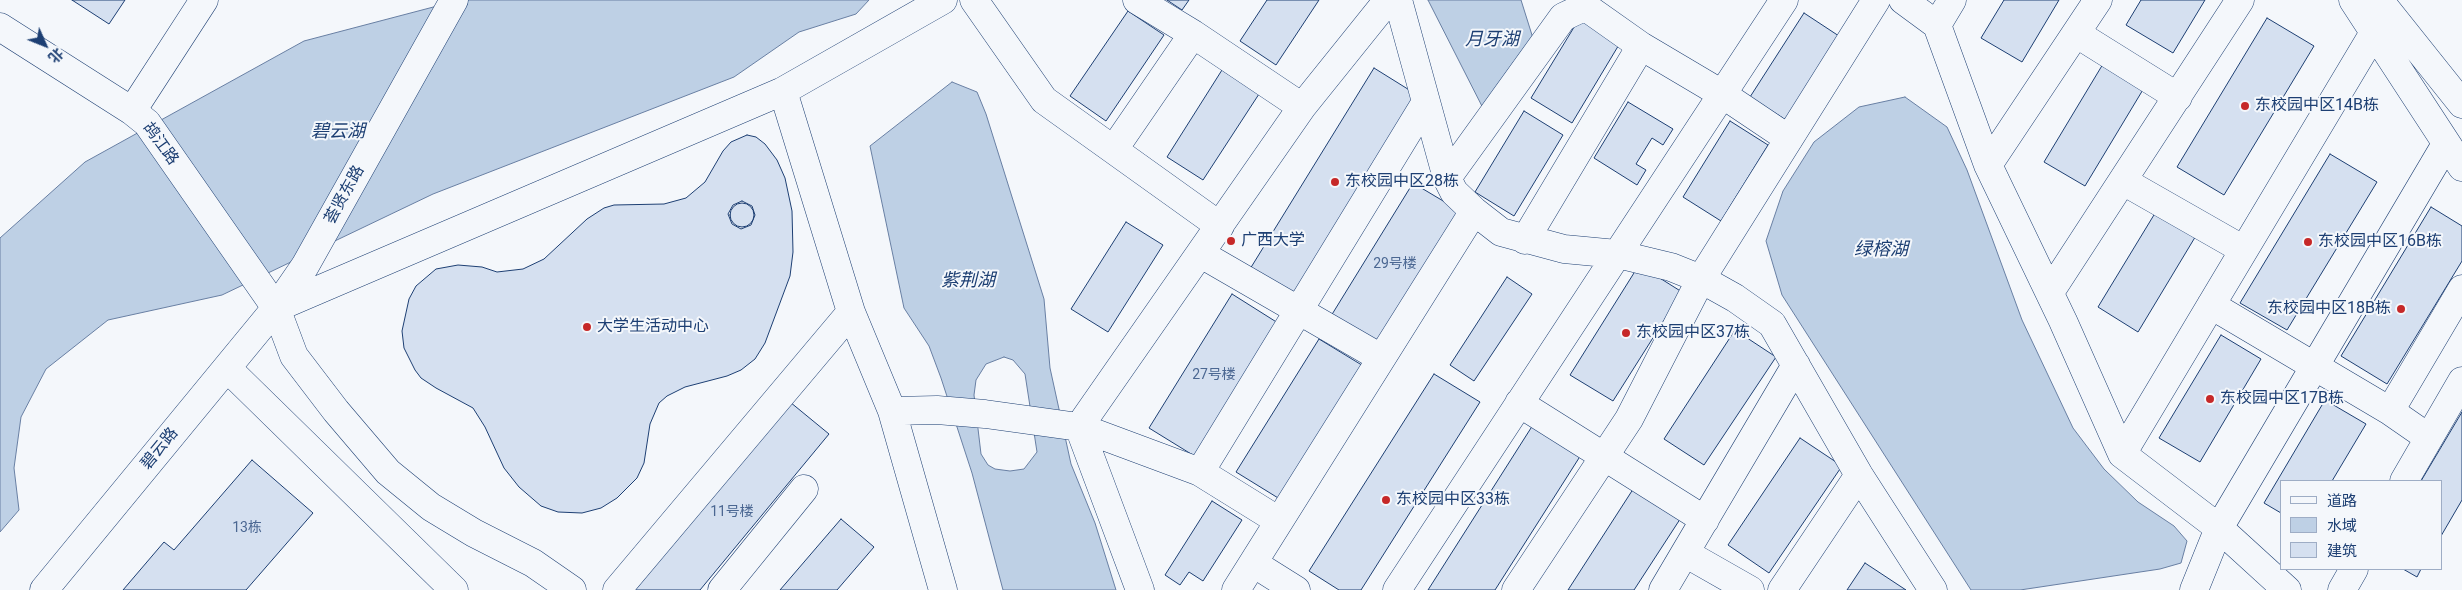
<!DOCTYPE html>
<html>
<head>
<meta charset="utf-8">
<style>
	body { margin:0 }
	#map { position:relative; width:2462px; height:590px; overflow:hidden; background:#f4f7fb; font-family:Roboto,"Noto Sans SC",sans-serif }
	canvas { display:block }
	.legend { position:absolute; left:2280px; top:480px; width:162px; height:90px; box-sizing:border-box; background:#f4f7fb; border:1px solid #9eadc5; margin:0; padding:6px 9px; list-style:none; font-size:15px; color:#1d3f73 }
	.legend li { display:flex; align-items:center; gap:10px; height:25px }
	.legend b { width:25px; border:1px solid #9eadc5 }
	.north { position:absolute; left:20px; top:20px; width:50px; height:50px; -webkit-text-stroke:4px #f4f7fb; paint-order:stroke; rotate:134deg; font-size:14px; font-weight:700; line-height:20px; text-align:center; color:#1d3f73 }
	.north::after { content:''; display:block; margin:auto; width:18px; height:22px; background:#1d3f73; clip-path:polygon(50% 0,100% 100%,50% 72%,0 100%) }
</style>
</head>
<body>
<div id="map">
<canvas width="2462" height="590"></canvas>
<ul class="legend">
<li><b style="height:6px;background:#f4f7fb"></b>道路</li>
<li><b style="height:14px;background:#bed0e5"></b>水域</li>
<li><b style="height:14px;background:#d5e0f0"></b>建筑</li>
</ul>
<div class="north">北</div>
</div>
<script>
const g = document.querySelector('canvas').getContext('2d');
g.lineJoin = 'round';
function paint(path, color) { g.fillStyle = color; g.fill(path, 'evenodd'); }
const shape = rows => new Path2D(rows.map(r => 'M' + r).join(''));
function strokePath(path, color, width, dash) { g.strokeStyle = color; g.lineWidth = width; g.lineCap = dash ? 'butt' : 'round'; g.setLineDash(dash || []); g.stroke(path); }
function drawText(font, color, halo, rows, align = 'center') {
  g.font = font + ' Roboto,"Noto Sans SC",sans-serif'; g.lineWidth = 4; g.setLineDash([]); g.textBaseline = 'middle'; g.strokeStyle = halo; g.fillStyle = color; for (const [text, x, y, turn = 0] of rows) {
    g.save(); g.translate(x, y); g.rotate((+turn || 0) * Math.PI / 180); g.textAlign = isNaN(turn) ? turn : align; if (halo) g.strokeText(text, 0, 0); g.fillText(text, 0, 0); g.restore();
  }
}
const water = shape([
	[460,0,869,0,856,14,799,32,734,77,433,194,222,295,108,320,46,369,21,417,14,468,19,510,0,532,0,238,85,162,304,41,460,0],
	[1428,0,1521,0,1537,51,1488,118,1428,0],
	[952,82,977,92,986,114,1044,299,1050,368,1071,464,1095,523,1116,590,1003,590,972,473,941,378,929,346,904,308,870,146,952,82],
	[1004,357,1013,360,1025,374,1037,452,1024,469,1010,471,995,469,988,465,981,454,974,395,976,380,986,364,1004,357],
	[1905,97,1947,127,1967,170,2022,320,2073,428,2104,469,2138,502,2174,526,2187,541,2181,563,2160,569,2020,590,1971,590,1782,295,1766,241,1783,191,1814,142,1859,107,1905,97]
]);
paint(water, '#bed0e5');
strokePath(water, '#687fa3', 1);
const building = shape([
	[72,0,125,0,109,24,72,0],
	[1167,0,1189,0,1182,10,1167,0],
	[1267,0,1319,0,1276,65,1240,41,1267,0],
	[2004,0,2059,0,2022,62,1981,38,2004,0],
	[2141,0,2205,0,2173,53,2126,25,2141,0],
	[1128,11,1164,35,1106,121,1070,96,1128,11],
	[1804,13,1842,38,1789,122,1750,97,1804,13],
	[2267,18,2314,46,2224,195,2177,167,2267,18],
	[1579,19,1620,43,1572,123,1531,98,1579,19],
	[2106,59,2147,83,2085,186,2044,162,2106,59],
	[1374,68,1419,96,1295,297,1250,269,1374,68],
	[1222,70,1259,94,1203,180,1167,157,1222,70],
	[1628,102,1673,129,1663,145,1652,138,1636,164,1646,170,1637,185,1594,158,1628,102],
	[1524,111,1563,135,1514,216,1475,192,1524,111],
	[1730,121,1768,145,1721,221,1683,197,1730,121],
	[747,135,756,137,765,144,777,160,785,178,792,211,793,252,790,276,765,343,755,359,741,370,727,376,685,387,667,396,659,403,650,424,644,463,637,478,617,498,601,508,582,513,558,512,541,506,519,487,504,468,485,427,473,408,436,388,421,378,415,370,404,348,402,331,409,299,416,286,436,269,458,265,482,267,497,272,523,269,544,259,587,219,604,208,614,205,664,204,686,198,705,182,723,151,731,142,747,135],
	[742,201,752,206,755,215,751,225,741,229,732,224,728,214,733,205,742,201],
	[2330,154,2377,182,2287,330,2240,303,2330,154],
	[1413,183,1460,211,1377,345,1331,316,1413,183],
	'730 215a12 12 0 1 1 24 0a12 12 0 1 1-24 0Z',
	[2160,205,2200,229,2138,332,2098,307,2160,205],
	[2431,207,2462,226,2462,261,2387,384,2341,356,2431,207],
	[1126,222,1163,245,1108,332,1071,309,1126,222],
	[1639,265,1682,292,1613,401,1570,375,1639,265],
	[1507,277,1532,294,1474,381,1450,365,1507,277],
	[1232,294,1278,323,1196,457,1149,428,1232,294],
	[1735,330,1776,357,1704,465,1664,439,1735,330],
	[2221,335,2261,359,2200,462,2159,438,2221,335],
	[1319,339,1365,367,1283,501,1236,472,1319,339],
	[1434,374,1480,402,1361,590,1339,590,1309,571,1434,374],
	[2325,400,2366,424,2332,481,2281,481,2281,513,2264,503,2325,400],
	[790,402,829,434,700,590,635,590,790,402],
	[2462,412,2462,500,2441,536,2441,481,2421,481,2462,412],
	[1538,417,1586,447,1495,590,1428,590,1538,417],
	[1800,438,1842,466,1769,573,1728,545,1800,438],
	[252,460,313,513,246,590,123,590,164,542,174,550,252,460],
	[1639,480,1686,510,1634,590,1568,590,1639,480],
	[1212,501,1242,520,1203,581,1189,572,1180,585,1165,575,1212,501],
	[841,519,874,547,837,590,780,590,841,519],
	[1865,563,1906,590,1847,590,1865,563],
	[2403,569,2421,569,2417,577,2403,569]
]);
paint(building, '#d5e0f0');
strokePath(building, '#1d3f73', 1);
const minor = shape([
	[974,0,1044,100,1220,226],
	[1137,0,1193,34,1302,107],
	[1398,0,1447,178,1454,192,1474,211,1501,232,1564,249,1617,254,1671,267,1701,279,1735,298,1772,324,1859,475,1933,590],
	[1903,0,1937,25,1952,0],
	[2353,0,2462,167],
	[2379,0,2462,104],
	[1937,25,1988,165,2063,321,2122,454,2219,528,2287,590],
	[0,27,132,111,147,123,276,308,294,356,336,411,388,472,431,507,474,533,533,563,572,590],
	[2077,34,2178,97],
	[783,91,851,312,892,411,943,590],
	[132,111,204,0],
	[1114,149,1193,34],
	[1988,165,2098,0],
	[1447,178,1563,17,1582,8,1590,10,1641,46,1722,94,1789,139],
	[2123,181,2244,250],
	[1525,240,1641,46],
	[1201,254,1381,358],
	[2050,292,2240,0],
	[2211,305,2390,411,2429,438],
	[276,308,783,91,943,0],
	[227,368,454,590],
	[1519,403,1705,520],
	[892,411,937,410,985,414,1079,427,1140,590],
	[2390,411,2462,289],
	[2122,454,2375,31],
	[1200,472,1426,102],
	[2404,481,2462,381],
	[1279,521,1200,472,1079,427,1302,107,1388,0],
	[1685,553,1750,590],
	[1253,563,1296,590],
	[44,590,276,308,305,266,454,0],
	[617,590,851,312],
	[722,590,804,489],
	[1236,590,1474,211],
	[1397,590,1784,0],
	[1516,590,1629,419,1701,279,1876,0],
	[1663,590,1796,365],
	[1782,590,1859,475],
	[2194,590,2219,528,2446,144],
	[2342,590,2354,569]
]);
strokePath(minor, '#1d3f73', 29);
strokePath(minor, '#f4f7fb', 28);
for (const [x, y, r, color] of [
	[2245,106,5,"#c62828"],
	[1335,182,5,"#c62828"],
	[1231,241,5,"#c62828"],
	[2308,242,5,"#c62828"],
	[2401,309,5,"#c62828"],
	[587,327,5,"#c62828"],
	[1626,333,5,"#c62828"],
	[2210,399,5,"#c62828"],
	[1386,500,5,"#c62828"]
]) { const dot = new Path2D(); dot.arc(x, y, r, 0, 2 * Math.PI); g.fillStyle = color; g.fill(dot); strokePath(dot, '#f4f7fb', 2); }
drawText('14px', '#4b6792', null, [
	["29号楼",1395,264],
	["27号楼",1214,375],
	["11号楼",732,512],
	["13栋",247,528]
]);
drawText('16px', '#1d3f73', '#f4f7fb', [
	["东校园中区14B栋",2255,106],
	["东校园中区28栋",1345,182],
	["广西大学",1241,241],
	["东校园中区16B栋",2318,242],
	["东校园中区18B栋",2391,309,"right"],
	["大学生活动中心",597,327],
	["东校园中区37栋",1636,333],
	["东校园中区17B栋",2220,399],
	["东校园中区33栋",1396,500]
], 'left');
drawText('16px', '#1d3f73', '#f4f7fb', [
	["鸪江路",160,144,54],
	["荟贤东路",345,195,-61],
	["碧云路",160,449,-51]
]);
drawText('italic 18px', '#1d3f73', '#f4f7fb', [
	["月牙湖",1492,40],
	["碧云湖",338,132],
	["绿榕湖",1881,250],
	["紫荆湖",968,281]
]);
</script>
</body>
</html>
